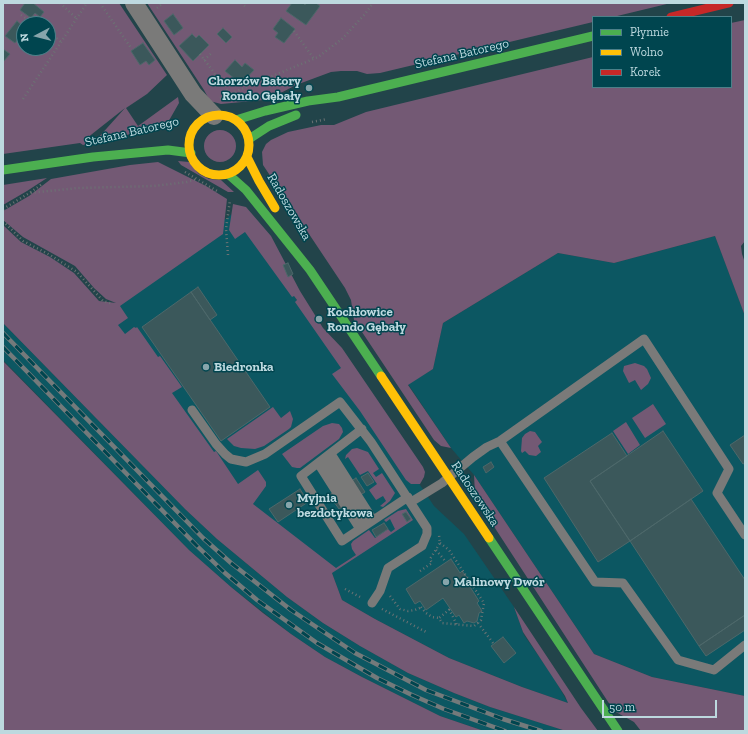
<!DOCTYPE html>
<html>
<head>
<meta charset="utf-8">
<style>
	body { margin:0 }
	#map { position:relative; width:748px; height:734px; overflow:hidden; background:#22444a; font-family:"Zilla Slab",serif }
	canvas { display:block }
	.frame { position:absolute; inset:0; border:4px solid #bdd9df; pointer-events:none }
	.legend { position:absolute; left:592px; top:16px; width:140px; height:72px; box-sizing:border-box; background:#00454f; border:1px solid #4c8089; margin:0; padding:5px 7px; list-style:none; font-size:12px; color:#bdd9df }
	.legend li { display:flex; align-items:center; gap:8px; height:20px }
	.legend b { width:20px; border:1px solid #4c8089 }
	.north { position:absolute; left:16px; top:16px; width:40px; height:40px; box-sizing:border-box; background:#00454f; border:1px solid #4c8089; border-radius:50%; rotate:263deg; font-size:11px; font-weight:700; line-height:16px; text-align:center; color:#bdd9df }
	.north::after { content:''; display:block; margin:auto; width:14px; height:18px; background:#87a5ab; clip-path:polygon(50% 0,100% 100%,50% 72%,0 100%) }
	.scale { position:absolute; left:602px; top:700px; width:115px; height:18px; box-sizing:border-box; border:2px solid #bdd9df; border-top:0; padding-left:5px; font-size:12px; line-height:14px; white-space:nowrap; color:#bdd9df; -webkit-text-stroke:3px #00454f; paint-order:stroke }
</style>
</head>
<body>
<div id="map">
<canvas width="748" height="734"></canvas>
<div class="frame"></div>
<ul class="legend">
<li><b style="height:5px;background:#4caf50"></b>Płynnie</li>
<li><b style="height:5px;background:#ffc107"></b>Wolno</li>
<li><b style="height:5px;background:#c62828"></b>Korek</li>
</ul>
<div class="north">N</div>
<div class="scale">50 m</div>
</div>
<script>
const g = document.querySelector('canvas').getContext('2d');
g.lineJoin = 'round';
function paint(path, color) { g.fillStyle = color; g.fill(path, 'evenodd'); }
const shape = rows => new Path2D(rows.map(r => 'M' + r).join(''));
function strokePath(path, color, width, dash) { g.strokeStyle = color; g.lineWidth = width; g.lineCap = dash ? 'butt' : 'round'; g.setLineDash(dash || []); g.stroke(path); }
function drawText(font, color, halo, rows, align = 'center') {
  g.font = font + ' "Zilla Slab",serif'; g.lineWidth = 3; g.setLineDash([]); g.textBaseline = 'middle'; g.strokeStyle = halo; g.fillStyle = color; for (const [text, x, y, turn = 0] of rows) {
    g.save(); g.translate(x, y); g.rotate((+turn || 0) * Math.PI / 180); g.textAlign = isNaN(turn) ? turn : align; if (halo) g.strokeText(text, 0, 0); g.fillText(text, 0, 0); g.restore();
  }
}
paint(shape([
	[237,210,434,506,464,534,514,607,524,635,554,678,568,703,522,687,449,658,375,619,342,600,332,573,67,344],
	[715,236,745,316,745,696,652,677,594,654,474,475,451,448,408,384,433,369,443,323,558,253,614,263],
	[3,323,185,509,217,539,287,597,323,623,360,646,408,673,454,693,490,707,566,731,484,731,440,716,362,677,325,657,291,634,231,587,189,550,3,360]
]), '#0c5762');
paint(shape([
	[3,3,119,3,167,75,147,94,126,108,138,126,178,97,179,103,167,124,161,127,83,145,80,143,3,154],
	[24,24,48,24,48,48,24,48],
	[125,108,98,138,94,140,87,138],
	[147,3,671,3,613,17,593,17,593,22,380,73,367,74,357,71,341,71,331,72,296,85,273,97,263,100,221,104,210,101,204,90],
	[745,20,745,241,741,246,742,254,745,263,745,316,715,236,614,263,558,253,443,323,433,369,408,385,451,448,441,446,434,440,354,320,351,300,345,288,263,165,262,152,266,144,271,140,288,132,321,125,334,125,366,112,593,57,593,87,731,87,731,23],
	'204 146a16 16 0 1 1 32 0a16 16 0 1 1-32 0Z',
	[178,161,189,162,199,174,209,179,221,180,234,192,228,192,181,165],
	[158,162,206,186,227,199,223,234,120,306,128,318,118,325,125,334,134,327,136,328,137,327,158,357,160,356,182,387,172,393,214,452,216,451,238,484,258,470,266,482,266,486,253,504,336,568,356,555,352,549,351,544,353,541,369,530,375,538,388,529,391,532,395,529,390,519,386,522,384,520,398,511,406,509,413,520,332,573,342,600,375,619,449,658,522,687,568,703,565,696,523,632,514,607,581,708,598,731,566,731,490,707,454,693,408,673,360,646,323,623,287,597,217,539,185,509,3,323,3,225,21,242,50,257,74,273,99,301,116,303,106,299,94,288,75,266,23,237,3,220,3,211,29,196,51,179,130,165],
	[47,178,27,191,3,205,3,185],
	[233,204,246,207,271,236,300,291,323,328,342,348,423,467,425,472,424,477,420,484,411,484,406,480,360,411,332,374,341,368,295,302,297,300,294,296,292,297,245,232,235,239,229,230],
	[3,361,189,550,231,587,263,613,291,634,325,657,362,677,440,716,484,731,3,731],
	[635,363,644,366,647,369,651,378,648,384,641,390,635,380,629,383,623,371,624,366],
	[653,404,666,424,645,438,632,418],
	[273,407,281,418,290,411,293,419,291,427,289,429,264,446,255,449,241,448,234,446,227,439],
	[626,422,640,445,628,454,613,431],
	[332,423,339,424,342,428,343,432,339,439,300,468,297,468,292,467,282,454,323,426],
	[530,431,535,432,542,442,538,446,541,452,536,456,529,455,525,451,522,453,521,451,522,438,525,434],
	[357,448,368,452,379,469,373,473,376,477,382,473,395,493,390,501,383,507,380,506,386,501,383,496,376,500,369,490,377,484,368,471,360,475,348,457,345,459,346,455,352,449],
	[474,475,594,654,652,677,745,696,745,731,641,731,634,722,614,711,478,502,475,494]
]), '#735974');
const building = shape([
	[25,3,33,3,44,12,40,17,35,13,31,18,20,10,25,3],
	[292,3,303,3,305,5,306,3,316,3,320,6,306,25,286,11,292,3],
	[173,14,183,28,174,35,164,21,173,14],
	[281,18,295,29,284,43,275,37,278,33,273,29,281,18],
	[17,21,24,27,24,32,15,43,5,36,17,21],
	[223,28,232,37,226,43,217,34,223,28],
	[192,34,196,38,199,35,209,45,193,61,179,46,192,34],
	[143,43,155,60,149,65,146,61,140,65,131,51,143,43],
	[3,49,10,54,3,62,3,49],
	[235,60,242,67,245,63,254,70,241,84,225,71,235,60],
	[288,263,293,274,288,277,283,265,288,263],
	[198,287,217,315,210,320,191,292,198,287],
	[191,292,270,407,221,441,142,327,191,292],
	[663,431,703,491,630,541,590,481,663,431],
	[612,433,627,456,590,481,630,541,598,562,544,478,612,433],
	[745,435,745,463,743,464,730,445,745,435],
	[491,462,494,467,486,473,483,467,491,462],
	[368,473,374,482,367,486,361,477,368,473],
	[356,478,365,492,339,509,329,495,356,478],
	[300,489,308,502,278,522,269,509,300,489],
	[691,499,745,580,745,615,699,646,630,541,691,499],
	[406,512,411,519,407,522,402,514,406,512],
	[384,523,388,529,376,537,372,530,384,523],
	[451,559,460,573,462,571,466,576,469,581,467,582,479,601,477,603,482,611,479,613,477,621,474,623,467,621,464,623,459,615,456,617,443,598,426,610,420,601,415,604,406,589,451,559],
	[745,615,745,630,706,656,699,646,745,615],
	[503,637,516,653,504,663,491,646,503,637]
]);
paint(building, '#3b585b');
strokePath(building, '#4d686a', 1);
strokePath(shape([
	[60,3,76,18],
	[100,3,131,48],
	[241,3,245,6,246,3],
	[157,8,163,3],
	[21,15,30,21,34,17,42,24],
	[48,30,61,42],
	[294,31,314,59],
	[200,54,230,94],
	[204,60,213,52],
	[220,98,318,57,342,39,365,14,373,3],
	[23,99,87,3],
	[312,122,327,119],
	[185,172,217,191],
	[31,192,29,193,78,188,154,186,187,182,197,179],
	[3,209,31,192,42,184],
	[3,221,23,241,50,255,77,272,103,301,113,304],
	[228,255,226,229,230,200],
	[440,543,449,550,484,603,481,620,474,626,442,623,439,618,450,609],
	[436,550,446,562],
	[420,571,432,563,430,559,440,543,439,535],
	[345,589,362,598],
	[390,596,400,609,408,611,415,610,422,607],
	[421,607,426,613,432,617,439,618],
	[382,609,428,633],
	[449,609,457,625],
	[478,623,493,643]
]), '#6c7374', 2.5, [1, 3]);
strokePath(shape([
	[192,410,216,444,225,454,231,459,246,462,265,454,340,402,371,442,427,528,427,534,422,546,388,568,380,591,372,603],
	[362,429,301,476,342,541,408,497],
	[500,441,595,582,623,583,678,660,714,670,745,645],
	[331,454,373,520],
	[324,459,366,524],
	[318,463,360,529],
	[411,502,442,483,473,457,487,447,500,441,644,339,729,469,717,493,745,535]
]), '#7a7a79', 9);
strokePath(shape([
	[134,3,193,94,214,116]
]), '#7a7a79', 18);
strokePath(shape([
	[236,120,265,111,308,101,338,97,593,36],
	[249,139,269,126,296,115],
	[3,170,93,157,168,150,191,153],
	[228,174,246,190,310,270,381,376],
	[489,538,618,731]
]), '#4caf50', 9);
strokePath(shape([
	'189 145a30 30 0 1 1 60 0a30 30 0 1 1-60 0Z',
	[247,157,259,181,275,208],
	[381,376,489,538]
]), '#ffc107', 9);
strokePath(shape([
	[671,17,729,3]
]), '#c62828', 9);
const rail = shape([
	[3,333,203,538,231,563,291,610,355,653,426,690,503,719,541,731],
	[3,347,196,545,225,573,257,600,317,643,377,678,412,695,444,709,505,731]
]);
strokePath(rail, '#747a7b', 4.5);
strokePath(rail, '#00454f', 3, [9]);
for (const [x, y, r, color] of [
	[309,88,4,"#87a5ab"],
	[319,319,4,"#87a5ab"],
	[206,367,4,"#87a5ab"],
	[289,505,4,"#87a5ab"],
	[446,582,4,"#87a5ab"]
]) { const dot = new Path2D(); dot.arc(x, y, r, 0, 2 * Math.PI); g.fillStyle = color; g.fill(dot); strokePath(dot, '#00454f', 1.5); }
drawText('13px', '#bdd9df', '#00454f', [
	["Stefana Batorego",462,54,-13],
	["Stefana Batorego",132,132,-13],
	["Radoszowska",289,207,60],
	["Radoszowska",475,494,56]
]);
drawText('bold 13px', '#bdd9df', '#00454f', [
	["Chorzów Batory",301,81,"right"],
	["Rondo Gębały",301,96,"right"],
	["Kochłowice",327,312],
	["Rondo Gębały",327,327],
	["Biedronka",214,367],
	["Myjnia",297,498],
	["bezdotykowa",297,513],
	["Malinowy Dwór",454,582]
], 'left');
</script>
</body>
</html>
